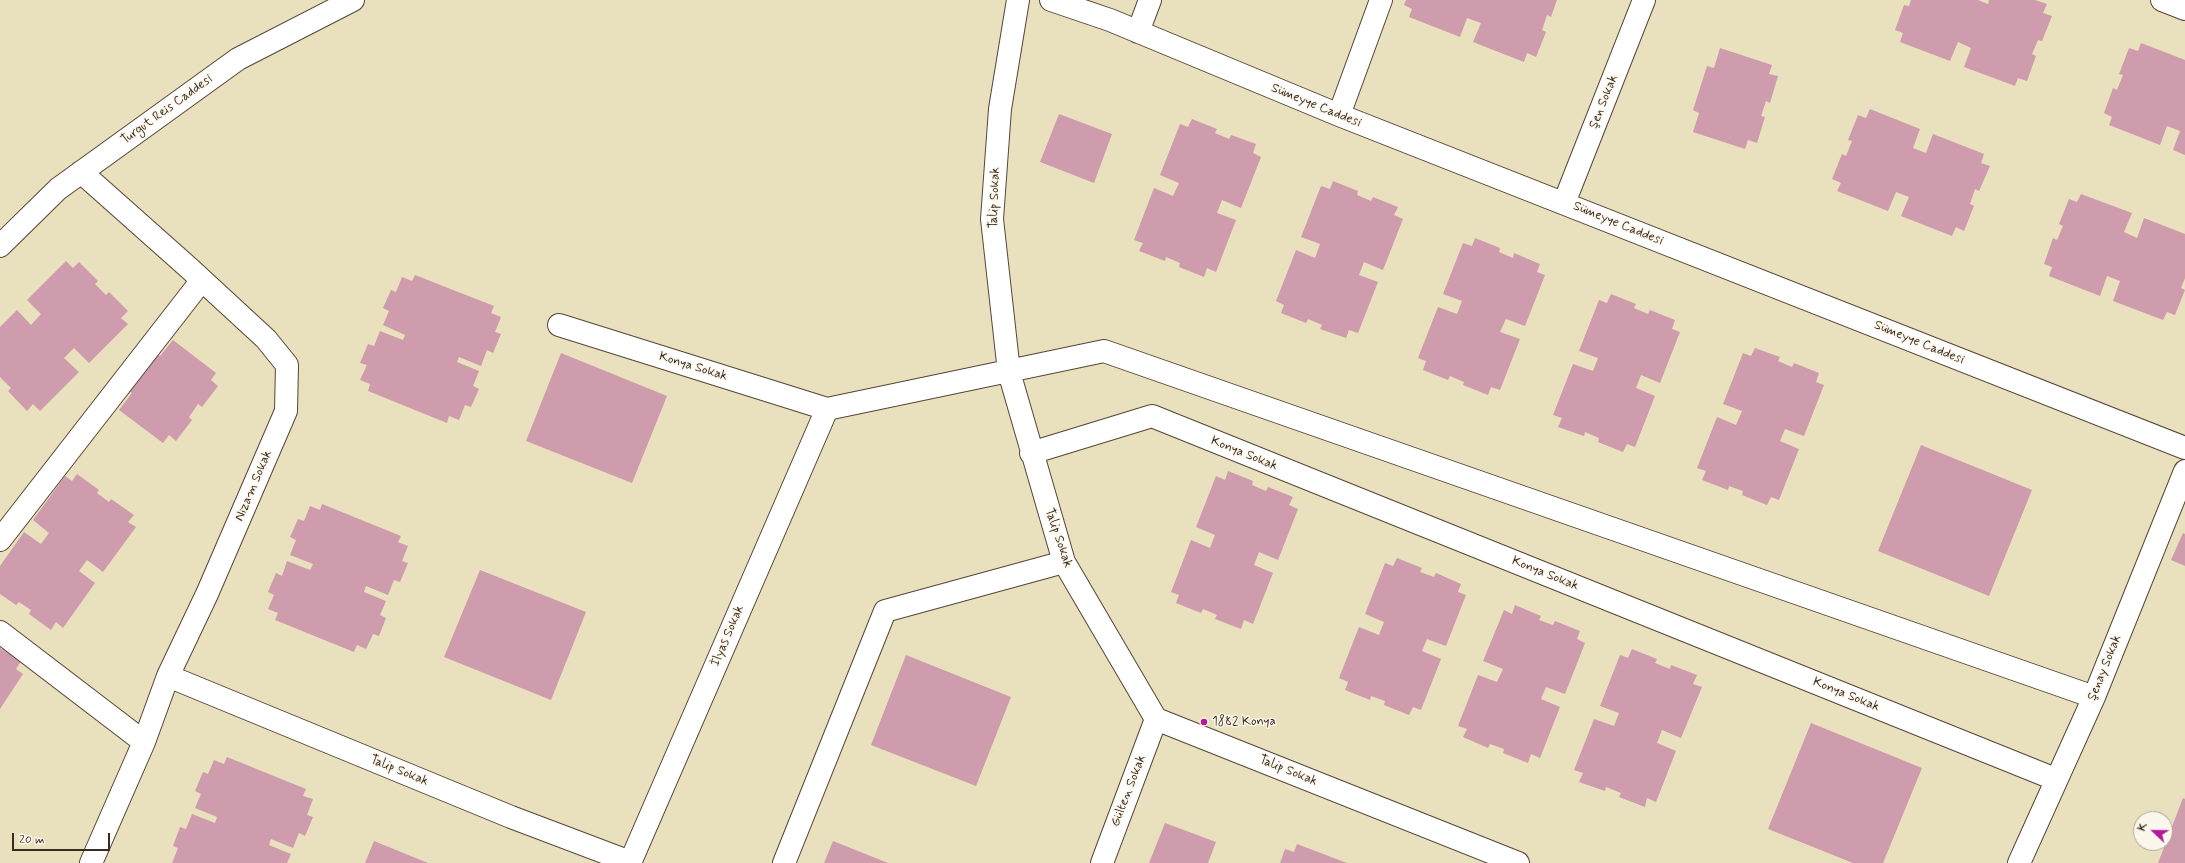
<!DOCTYPE html>
<html>
<head>
<meta charset="utf-8">
<style>
	body { margin:0 }
	#map { position:relative; width:2185px; height:863px; overflow:hidden; background:#e9e0bd; font-family:Mynerve,sans-serif }
	canvas { display:block }
	.north { position:absolute; left:2133px; top:811px; width:40px; height:40px; box-sizing:border-box; background:#fbf7ec; border:1px solid #aea59a; border-radius:50%; rotate:292deg; font-size:11px; font-weight:700; line-height:16px; text-align:center; color:#3b2a1e }
	.north::after { content:''; display:block; margin:auto; width:14px; height:18px; background:#b5179e; clip-path:polygon(50% 0,100% 100%,50% 72%,0 100%) }
	.scale { position:absolute; left:12px; top:833px; width:98px; height:18px; box-sizing:border-box; border:2px solid #3b2a1e; border-top:0; padding-left:5px; font-size:12px; line-height:14px; white-space:nowrap; color:#3b2a1e; -webkit-text-stroke:3px #fbf7ec; paint-order:stroke }
</style>
</head>
<body>
<div id="map">
<canvas width="2185" height="863"></canvas>
<div class="north">K</div>
<div class="scale">20 m</div>
</div>
<script>
const g = document.querySelector('canvas').getContext('2d');
g.lineJoin = 'round';
function paint(path, color) { g.fillStyle = color; g.fill(path, 'evenodd'); }
const shape = rows => new Path2D(rows.map(r => 'M' + r).join(''));
function strokePath(path, color, width, dash) { g.strokeStyle = color; g.lineWidth = width; g.lineCap = dash ? 'butt' : 'round'; g.setLineDash(dash || []); g.stroke(path); }
function drawText(font, color, halo, rows, align = 'center') {
  g.font = font + ' Mynerve,sans-serif'; g.lineWidth = 3; g.setLineDash([]); g.textBaseline = 'middle'; g.strokeStyle = halo; g.fillStyle = color; for (const [text, x, y, turn = 0] of rows) {
    g.save(); g.translate(x, y); g.rotate((+turn || 0) * Math.PI / 180); g.textAlign = isNaN(turn) ? turn : align; if (halo) g.strokeText(text, 0, 0); g.fillText(text, 0, 0); g.restore();
  }
}
paint(shape([
	[1406,0,1557,0,1551,17,1547,15,1542,30,1546,32,1536,57,1527,53,1524,62,1473,42,1481,23,1467,18,1460,37,1409,17,1412,9,1404,5],
	[1911,0,1978,0,1988,4,1989,0,2035,0,2047,4,2043,13,2052,16,2042,41,2038,40,2032,54,2036,56,2027,81,2018,78,2015,86,1964,67,1971,48,1958,42,1950,61,1900,42,1903,33,1895,30,1904,5,1909,6],
	[2141,43,2185,60,2185,155,2173,150,2180,131,2167,126,2160,145,2109,125,2112,117,2104,113,2113,88,2117,90,2123,75,2119,74,2129,48,2138,51],
	[1720,48,1772,65,1769,74,1778,76,1770,103,1766,101,1761,116,1765,117,1757,143,1748,140,1745,149,1693,132,1699,113,1693,110,1707,66,1714,68],
	[1870,109,1920,129,1913,148,1926,153,1933,134,1984,154,1981,163,1990,166,1979,191,1975,189,1970,204,1974,206,1964,231,1956,227,1952,236,1901,216,1909,197,1896,192,1888,211,1837,191,1841,183,1832,179,1842,154,1846,156,1852,141,1848,140,1858,115,1866,118],
	[1059,114,1112,134,1094,183,1040,162],
	[1192,119,1217,129,1215,133,1229,139,1231,135,1256,144,1253,153,1261,157,1241,208,1222,200,1217,213,1236,220,1216,272,1207,268,1204,277,1179,267,1180,263,1166,257,1165,261,1139,251,1143,243,1134,240,1154,188,1173,196,1179,183,1160,175,1180,124,1188,127],
	[1333,181,1358,191,1357,195,1371,201,1373,197,1398,207,1394,215,1403,219,1383,270,1364,262,1359,275,1378,282,1358,333,1349,330,1346,338,1320,329,1322,325,1308,319,1306,323,1281,313,1284,305,1276,301,1296,250,1315,258,1320,244,1301,237,1321,186,1330,189],
	[2081,194,2132,213,2124,232,2137,238,2144,218,2185,234,2185,278,2181,288,2185,290,2175,315,2167,312,2163,320,2113,301,2120,281,2107,276,2100,296,2049,276,2052,267,2044,264,2053,238,2057,240,2063,226,2059,224,2069,199,2077,202],
	[1475,238,1500,248,1499,252,1513,258,1514,253,1540,264,1537,272,1545,275,1525,326,1506,319,1500,332,1520,339,1500,390,1491,387,1488,395,1463,385,1464,382,1450,376,1448,380,1423,370,1426,361,1418,358,1438,307,1457,314,1462,301,1443,294,1463,243,1472,246],
	[66,261,73,268,79,262,98,281,95,284,106,295,109,292,128,311,121,318,128,324,89,363,74,348,64,358,79,372,40,411,33,404,27,411,8,391,11,388,0,377,0,327,17,310,31,325,41,314,27,300],
	[415,275,494,306,491,313,501,317,495,332,501,334,493,353,487,350,481,366,459,357,457,362,479,371,473,386,479,389,471,407,465,405,459,420,449,416,447,423,368,391,370,384,360,380,367,365,360,363,368,344,374,346,380,331,403,340,405,335,383,325,389,311,383,308,391,290,396,292,402,277,412,281],
	[1611,294,1636,304,1634,308,1648,314,1650,310,1675,320,1672,329,1680,332,1660,383,1641,375,1636,388,1655,396,1635,447,1627,444,1623,452,1598,442,1599,438,1585,432,1584,436,1558,427,1562,418,1553,415,1573,364,1593,371,1598,358,1579,351,1599,300,1607,303],
	[173,340,216,373,211,380,218,386,202,407,198,404,189,417,192,420,176,441,169,435,163,443,119,410,132,393,126,389,154,352,160,356],
	[1755,348,1780,357,1778,361,1792,367,1794,363,1819,373,1816,382,1824,385,1804,436,1785,429,1780,441,1799,449,1779,500,1771,497,1767,505,1742,495,1743,491,1729,486,1728,490,1702,480,1706,471,1697,468,1717,417,1736,425,1742,411,1723,404,1743,353,1751,356],
	[561,353,667,396,632,483,526,441],
	[1921,445,2032,490,1989,596,1878,551],
	[1228,471,1253,481,1252,485,1266,491,1268,487,1293,497,1289,505,1298,509,1278,560,1259,552,1254,565,1273,573,1253,624,1244,620,1241,629,1215,619,1217,615,1203,609,1201,613,1176,603,1179,595,1171,592,1191,540,1210,548,1215,535,1196,527,1216,476,1225,480],
	[77,474,99,490,97,493,109,502,111,499,134,515,128,522,136,527,103,572,87,560,79,571,95,583,63,628,56,622,51,630,29,614,31,610,19,602,16,605,0,594,0,566,24,532,41,544,49,533,33,520,65,476,72,481],
	[322,504,401,536,398,542,408,546,402,561,408,563,400,582,394,580,388,595,366,586,364,592,386,601,380,615,386,618,379,636,373,634,366,649,357,645,354,652,275,620,278,613,268,609,274,595,268,592,276,573,282,576,287,561,310,570,313,564,290,555,296,540,290,537,298,519,304,521,310,506,320,510],
	[2183,533,2185,534,2185,566,2171,560],
	[1397,558,1422,568,1420,572,1434,577,1436,573,1461,584,1458,592,1466,595,1446,646,1427,639,1422,651,1441,659,1421,710,1413,707,1409,715,1384,705,1385,701,1371,696,1370,700,1345,690,1348,682,1339,678,1359,627,1379,635,1384,622,1365,614,1385,563,1393,566],
	[480,570,586,612,551,700,444,657],
	[1515,605,1541,616,1539,620,1553,625,1555,621,1580,631,1577,639,1585,643,1565,694,1546,687,1541,699,1560,707,1540,758,1531,754,1528,763,1503,753,1504,749,1490,744,1488,748,1463,737,1467,729,1458,726,1478,675,1497,682,1503,669,1483,661,1504,610,1512,614],
	[0,648,21,661,16,669,23,674,0,709],
	[1632,649,1657,659,1655,663,1670,669,1671,665,1697,675,1693,684,1702,687,1681,738,1662,730,1657,743,1676,751,1656,802,1647,798,1645,807,1619,797,1621,793,1606,787,1605,791,1579,782,1583,773,1574,770,1594,719,1614,726,1619,713,1600,706,1620,655,1628,658],
	[906,655,1011,697,976,786,871,745],
	[1811,723,1922,768,1883,863,1853,863,1768,829],
	[227,757,306,789,303,796,313,799,307,815,313,817,305,836,299,833,293,848,271,839,269,845,291,854,287,863,172,863,178,848,173,846,180,827,186,829,192,814,215,823,217,817,195,808,201,794,195,791,203,772,208,774,214,760,224,764],
	[2183,798,2185,799,2185,863,2158,863],
	[1165,823,1216,842,1208,863,1149,863],
	[374,841,428,863,365,863],
	[833,841,888,863,824,863],
	[1297,844,1347,863,1280,863,1285,849,1294,852]
]), '#ce9cad');
const minor = shape([
	[1018,0,1000,109,992,219,1009,372,1064,562,1156,719,1518,863],
	[1051,0,1110,20,1339,115,2185,448],
	[2162,0,2185,9],
	[1138,32,1150,0],
	[1339,115,1381,0],
	[81,172,189,268,266,339,287,365,286,411,207,594,168,676,144,742,91,863],
	[1564,203,1644,0],
	[0,246,58,189,238,59,353,0],
	[559,325,827,409,1104,351,2094,697],
	[1031,453,1152,416,2055,779],
	[0,540,202,280],
	[0,632,144,742],
	[168,676,511,817,630,862],
	[630,863,827,409],
	[784,863,885,611,1064,562],
	[1102,863,1156,719],
	[2019,863,2094,697,2185,471]
]);
strokePath(minor, '#554536', 24);
strokePath(minor, '#fff', 22);
for (const [x, y, r, color] of [
	[1204,722,4,"#b5179e"]
]) { const dot = new Path2D(); dot.arc(x, y, r, 0, 2 * Math.PI); g.fillStyle = color; g.fill(dot); strokePath(dot, '#fbf7ec', 1.5); }
drawText('13px', '#3b2a1e', '#fbf7ec', [
	["Şen Sokak",1604,102,-68],
	["Sümeyye Caddesi",1316,106,22],
	["Turgut Reis Caddesi",167,110,-36],
	["Talip Sokak",995,198,-88],
	["Sümeyye Caddesi",1618,224,22],
	["Sümeyye Caddesi",1919,343,22],
	["Konya Sokak",693,367,17],
	["Konya Sokak",1244,454,22],
	["Nizam Sokak",254,486,-67],
	["Talip Sokak",1058,538,71],
	["Konya Sokak",1545,574,22],
	["İlyas Sokak",728,636,-67],
	["Şenay Sokak",2105,668,-68],
	["Konya Sokak",1846,695,22],
	["Talip Sokak",399,771,22],
	["Talip Sokak",1288,771,22],
	["Gülten Sokak",1129,791,-69]
]);
drawText('13px', '#3b2a1e', '#fbf7ec', [
	["1882 Konya",1212,722]
], 'left');
</script>
</body>
</html>
